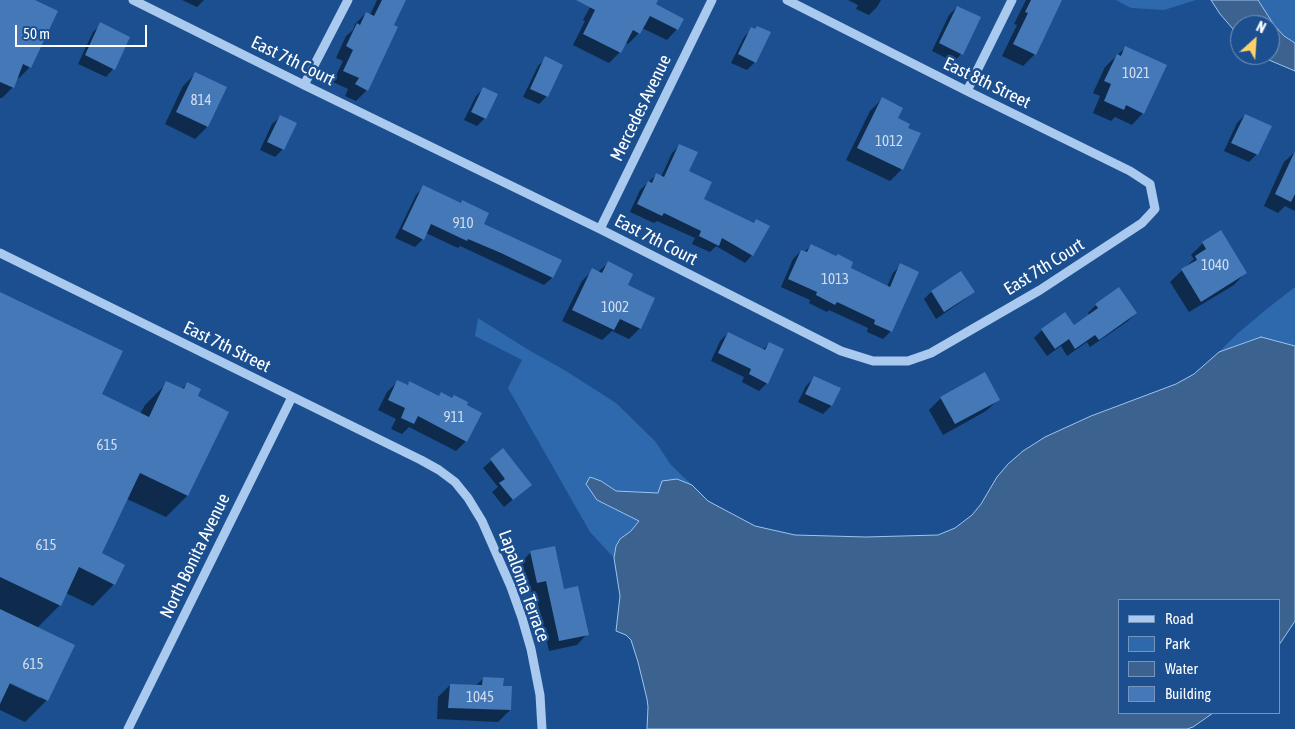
<!DOCTYPE html>
<html>
<head>
<meta charset="utf-8">
<style>
	body { margin:0 }
	#map { position:relative; width:1295px; height:729px; overflow:hidden; background:#1b4f8f; font-family:"Asap Condensed",sans-serif }
	canvas { display:block }
	.legend { position:absolute; left:1118px; top:599px; width:162px; height:115px; box-sizing:border-box; background:#1b4f8f; border:1px solid #7695bc; margin:0; padding:6px 9px; list-style:none; font-size:15px; color:#fff }
	.legend li { display:flex; align-items:center; gap:10px; height:25px }
	.legend b { width:25px; border:1px solid #7695bc }
	.north { position:absolute; left:1230px; top:15px; width:50px; height:50px; box-sizing:border-box; background:#1b4f8f; border:1px solid #7695bc; border-radius:50%; rotate:26deg; font-size:14px; font-weight:700; line-height:20px; text-align:center; color:#fff }
	.north::after { content:''; display:block; margin:auto; width:18px; height:22px; background:#ffd166; clip-path:polygon(50% 0,100% 100%,50% 72%,0 100%) }
	.scale { position:absolute; left:15px; top:25px; width:132px; height:22px; box-sizing:border-box; border:2px solid #fff; border-top:0; padding-left:6px; font-size:15px; line-height:18px; white-space:nowrap; color:#fff; -webkit-text-stroke:4px #1b4f8f; paint-order:stroke }
</style>
</head>
<body>
<div id="map">
<canvas width="1295" height="729"></canvas>
<ul class="legend">
<li><b style="height:6px;background:#a9c9ee"></b>Road</li>
<li><b style="height:14px;background:#2e69ad"></b>Park</li>
<li><b style="height:14px;background:#3c6290"></b>Water</li>
<li><b style="height:14px;background:#4478b7"></b>Building</li>
</ul>
<div class="north">N</div>
<div class="scale">50 m</div>
</div>
<script>
const g = document.querySelector('canvas').getContext('2d');
g.lineJoin = 'round';
function paint(path, color) { g.fillStyle = color; g.fill(path, 'evenodd'); }
const shape = rows => new Path2D(rows.map(r => 'M' + r).join(''));
function strokePath(path, color, width, dash) { g.strokeStyle = color; g.lineWidth = width; g.lineCap = dash ? 'butt' : 'round'; g.setLineDash(dash || []); g.stroke(path); }
function drawText(font, color, halo, rows, align = 'center') {
  g.font = font + ' "Asap Condensed",sans-serif'; g.lineWidth = 5; g.setLineDash([]); g.textBaseline = 'middle'; g.strokeStyle = halo; g.fillStyle = color; for (const [text, x, y, turn = 0] of rows) {
    g.save(); g.translate(x, y); g.rotate((+turn || 0) * Math.PI / 180); g.textAlign = isNaN(turn) ? turn : align; if (halo) g.strokeText(text, 0, 0); g.fillText(text, 0, 0); g.restore();
  }
}
paint(shape([
	[1116,0,1196,0,1164,10,1131,8],
	[1258,0,1295,0,1295,43,1284,36,1274,25],
	[1295,287,1295,346,1261,337,1219,352,1237,334,1268,308],
	[478,318,527,349,566,371,616,403,655,441,671,465,692,485,677,479,658,493,616,491,601,481,597,500,639,521,631,531,620,539,616,546,614,558,590,532,508,388,522,360,475,336]
]), '#2e69ad');
const water = shape([
	[1211,0,1258,0,1274,25,1284,36,1295,43,1295,71,1269,60,1262,55,1270,55,1270,25,1240,25,1240,37,1220,14,1211,0],
	[1261,337,1295,346,1295,621,1279,645,1279,600,1119,600,1119,713,1213,713,1193,727,1187,729,647,729,648,707,647,699,638,662,631,640,626,635,616,631,620,596,614,558,616,546,620,539,631,531,639,521,597,500,586,484,590,477,601,481,616,491,658,493,662,481,677,479,692,485,708,501,755,526,795,535,866,537,938,535,955,528,972,515,981,504,997,477,1008,464,1023,451,1045,437,1091,416,1176,384,1194,374,1219,352,1261,337]
]);
paint(water, '#3c6290');
strokePath(water, '#9cc4f0', 1);
paint(shape([
	[0,0,32,0,30,67,19,78,17,77,13,87,2,98,0,98],
	[182,0,204,0,197,7],
	[377,0,405,0,393,26,367,90,356,101,345,96,348,89,333,82,343,61,336,58,346,36,353,30,355,24,366,13,370,15],
	[594,0,657,0,654,5,677,29,667,40,642,28,639,33,628,44,625,42,620,52,609,63,573,45,585,21,583,20],
	[848,0,881,0,877,7,869,15,856,9,858,5],
	[1026,0,1061,0,1035,54,1023,66,1002,56,1017,25,1014,24],
	[957,7,961,54,954,62,932,51,949,15],
	[101,24,113,69,106,77,78,64,93,32],
	[752,29,754,30,755,62,747,70,731,63,744,37],
	[1126,47,1143,113,1132,125,1115,117,1111,121,1093,113,1100,96,1093,93,1105,67],
	[546,58,547,96,539,104,523,97,538,66],
	[195,74,225,88,207,127,195,139,165,124,183,86],
	[484,88,496,94,485,118,477,126,464,120,476,96],
	[882,99,897,119,907,128,902,169,890,181,846,160,870,111],
	[1245,115,1257,154,1249,162,1224,151,1237,123],
	[280,117,283,149,275,157,260,150,272,124],
	[680,145,687,171,702,199,753,224,757,220,752,255,745,263,716,246,710,252,692,244,695,238,657,221,654,223,630,212,640,190,656,175,661,177,672,153],
	[1295,152,1295,211,1285,206,1278,213,1264,206,1284,162],
	[424,187,460,204,462,201,482,224,560,260,552,278,544,285,460,246,458,248,426,233,423,239,415,247,395,238,416,195],
	[1203,243,1245,273,1234,285,1189,312,1170,282,1194,259,1191,255],
	[811,246,849,268,887,287,893,273,901,265,891,331,883,339,867,332,868,328,829,310,827,312,809,303,810,300,781,287,793,259,801,251,804,252],
	[608,263,626,286,640,328,629,339,612,331,602,340,562,321,582,281,593,270,598,272],
	[1119,289,1136,313,1128,321,1090,347,1087,342,1067,356,1061,346,1047,356,1034,338,1042,330,1065,314,1074,326,1089,315,1088,313,1096,305],
	[931,292,973,292,965,299,936,319,924,299],
	[0,293,101,395,140,414,145,405,167,383,181,390,187,384,196,397,187,496,166,517,127,499,100,554,114,584,93,606,66,593,60,605,37,628,47,700,25,722,0,710],
	[5,679,40,695,40,698,4,681],
	[728,333,763,350,769,343,767,383,759,391,742,382,744,377,711,361,720,341],
	[814,378,839,389,831,406,823,414,798,402,806,386],
	[398,381,406,386,409,383,438,397,441,394,466,441,456,451,409,427,402,434,391,429,396,419,378,410,387,392],
	[941,398,998,400,986,411,943,435,929,410],
	[503,450,530,485,504,507,492,492,498,487,483,468],
	[531,552,563,591,587,634,577,645,549,651,535,591,527,593,520,563],
	[483,679,502,687,510,710,498,722,437,719,438,697,450,685,475,686]
]), '#0007');
paint(shape([
	[0,0,35,0,58,11,31,68,23,64,14,88,0,82],
	[382,0,406,0,394,25,398,27,368,91,355,84,359,78,343,71,353,50,346,46,357,23,360,25,366,12,374,16],
	[576,0,658,0,656,4,684,19,678,30,650,16,640,34,633,30,621,53,583,34,595,10],
	[1031,0,1062,0,1036,55,1013,44,1028,13,1025,12],
	[957,6,981,17,963,55,939,43],
	[100,22,130,37,115,70,85,55],
	[757,26,771,32,756,63,738,54,751,27,755,29],
	[1125,46,1167,65,1144,114,1126,105,1124,110,1104,101,1111,84,1104,81,1117,54,1121,56],
	[545,56,563,65,548,97,530,89],
	[195,72,227,87,208,127,176,112],
	[483,87,498,94,486,119,471,112],
	[882,97,903,108,898,118,910,124,908,128,921,133,903,170,857,148],
	[1245,114,1272,126,1258,155,1231,143],
	[280,115,297,123,284,150,267,142],
	[679,144,698,152,689,171,712,182,704,199,754,223,756,219,770,226,753,256,722,238,719,246,699,236,701,231,664,213,662,216,637,204,648,181,652,183,656,173,664,177],
	[1295,151,1295,194,1291,202,1275,194],
	[423,185,461,203,462,200,489,213,484,224,562,260,553,278,501,253,468,239,467,241,431,224,424,240,402,229],
	[1221,230,1247,273,1201,302,1181,269,1197,260,1195,256,1206,249,1202,242],
	[811,244,836,256,838,254,853,262,851,268,890,287,900,263,919,272,892,332,874,324,875,320,837,302,835,305,816,295,817,292,788,279,801,250,807,252],
	[608,261,633,274,628,285,655,298,641,329,620,319,614,330,572,310,592,268,602,273],
	[961,271,975,292,944,312,931,291],
	[1119,287,1137,313,1099,340,1095,335,1075,349,1069,339,1055,349,1041,329,1065,312,1074,325,1098,308,1095,304],
	[0,292,123,351,102,394,149,417,166,381,184,389,187,382,201,389,198,396,229,412,188,496,140,473,102,553,125,565,115,585,79,567,61,606,0,577],
	[728,332,765,350,769,342,784,349,768,384,749,374,751,369,718,353],
	[985,372,1000,400,955,424,940,397],
	[814,376,841,388,832,406,805,394],
	[397,380,408,385,409,381,439,396,441,392,452,398,454,395,468,402,467,405,482,413,467,442,418,416,414,424,401,418,405,408,388,400],
	[503,448,532,485,513,500,499,483,505,479,490,459],
	[555,546,564,589,578,586,589,635,559,641,546,581,537,583,530,551],
	[0,609,75,645,48,701,10,683,0,704],
	[483,677,504,678,503,686,512,686,511,710,448,708,450,684,482,685]
]), '#4478b7');
strokePath(shape([
	[133,0,304,85,600,229,841,351,873,361,908,361,931,353,1040,290,1142,223,1155,209,1150,184,1130,171,967,91,787,0],
	[304,85,348,0],
	[967,91,1012,0],
	[600,229,712,0],
	[0,253,421,460,439,470,455,482,468,498,482,521,511,587,522,618,531,649,540,695,542,729],
	[128,729,292,397]
]), '#a9c9ee', 9);
drawText('15px', '#d0dded', null, [
	["1021",1136,73],
	["814",201,100],
	["1012",889,141],
	["910",463,223],
	["1040",1215,265],
	["1013",835,279],
	["1002",615,307],
	["911",454,417],
	["615",107,445],
	["615",46,545],
	["615",33,664],
	["1045",480,697]
]);
drawText('18px', '#fff', '#1b4f8f', [
	["East 7th Court",293,61,26],
	["East 8th Street",987,83,26],
	["Mercedes Avenue",641,108,-64],
	["East 7th Court",656,240,27],
	["East 7th Court",1044,267,-32],
	["East 7th Street",227,347,26],
	["North Bonita Avenue",195,556,-64],
	["Lapaloma Terrace",524,586,70]
]);
</script>
</body>
</html>
